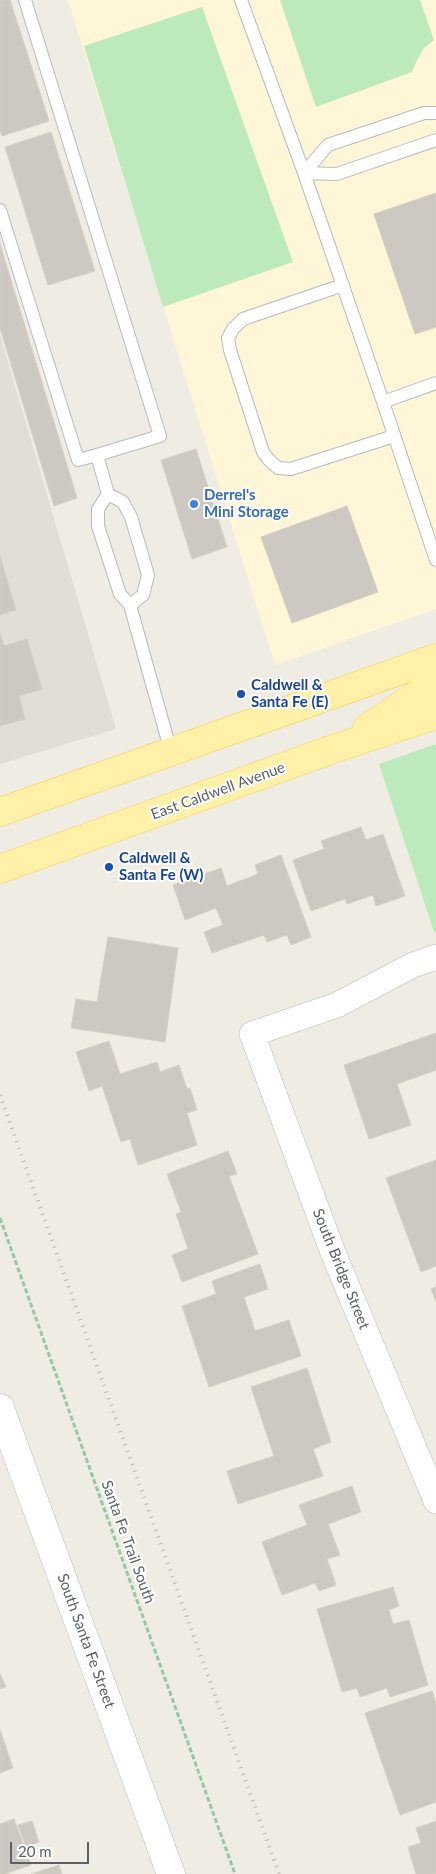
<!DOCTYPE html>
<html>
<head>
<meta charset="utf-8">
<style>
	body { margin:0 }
	#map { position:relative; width:436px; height:1874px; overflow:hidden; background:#efede3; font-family:Lato,sans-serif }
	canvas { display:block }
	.scale { position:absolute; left:10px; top:1842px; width:79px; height:22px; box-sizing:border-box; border:2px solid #5b6065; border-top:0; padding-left:6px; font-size:15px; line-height:18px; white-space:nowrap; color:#5b6065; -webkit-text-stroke:4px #fff; paint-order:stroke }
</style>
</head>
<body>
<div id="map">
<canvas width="436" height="1874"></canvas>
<div class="scale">20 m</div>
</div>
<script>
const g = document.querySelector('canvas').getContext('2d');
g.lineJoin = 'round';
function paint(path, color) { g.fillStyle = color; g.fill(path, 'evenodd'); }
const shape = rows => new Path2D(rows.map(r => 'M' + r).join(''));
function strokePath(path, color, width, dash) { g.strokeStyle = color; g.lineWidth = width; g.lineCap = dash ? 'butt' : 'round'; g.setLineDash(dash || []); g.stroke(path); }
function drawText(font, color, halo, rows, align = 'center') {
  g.font = font + ' Lato,sans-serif'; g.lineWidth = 4; g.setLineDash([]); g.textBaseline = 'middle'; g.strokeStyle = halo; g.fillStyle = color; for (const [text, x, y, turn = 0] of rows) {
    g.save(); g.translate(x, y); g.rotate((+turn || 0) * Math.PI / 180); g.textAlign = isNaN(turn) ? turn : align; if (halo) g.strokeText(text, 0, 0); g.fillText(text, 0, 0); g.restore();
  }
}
paint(shape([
	[68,0,436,0,436,609,275,665]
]), '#fff6d8');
paint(shape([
	[0,335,116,729,0,764]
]), '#e0ded7');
paint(shape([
	[280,0,420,0,434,40,424,48,417,60,412,72,316,107],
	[202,7,293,262,163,307,84,46],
	[436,744,436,932,434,932,379,764]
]), '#bdeabd');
const building = shape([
	[0,0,10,0,49,121,2,136,0,130,0,0],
	[51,132,95,271,48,285,5,147,51,132],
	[436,193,436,327,415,334,374,214,436,193],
	[0,244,77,498,54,506,0,328,0,244],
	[196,449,227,547,192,559,161,460,196,449],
	[347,506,378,592,292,623,261,537,347,506],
	[0,556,16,610,0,615,0,556],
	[0,633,4,646,27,639,42,689,19,696,25,719,0,726,0,633],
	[361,827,366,840,383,834,405,896,376,906,373,895,347,904,345,899,311,911,293,860,324,849,321,841,361,827],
	[281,855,311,937,291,945,287,935,267,942,264,935,212,953,204,932,223,925,216,908,185,920,173,885,221,868,227,886,258,874,255,865,281,855],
	[108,937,178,948,165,1042,71,1028,76,999,97,1002,108,937],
	[436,1033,436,1070,397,1084,411,1125,369,1139,344,1065,436,1033],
	[109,1041,120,1074,157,1062,160,1072,179,1065,187,1089,190,1088,197,1110,187,1113,197,1145,138,1165,130,1139,121,1142,102,1086,89,1091,76,1052,109,1041],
	[228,1151,237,1174,229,1176,258,1254,182,1282,172,1255,188,1249,176,1214,181,1212,167,1174,228,1151],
	[436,1160,436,1266,421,1272,386,1178,436,1160],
	[260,1264,268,1289,244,1297,255,1331,289,1320,301,1356,209,1387,182,1306,216,1294,212,1281,260,1264],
	[436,1287,436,1302,431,1289,436,1287],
	[307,1368,331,1442,313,1449,323,1476,238,1504,227,1471,274,1456,251,1387,307,1368],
	[352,1486,361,1512,328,1524,340,1555,327,1559,336,1585,319,1591,315,1583,282,1595,262,1542,307,1525,299,1505,352,1486],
	[393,1587,399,1606,389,1610,393,1624,409,1620,428,1685,390,1697,387,1688,360,1697,357,1688,342,1692,317,1609,393,1587],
	[0,1674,6,1687,0,1689,0,1674],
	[432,1691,436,1703,436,1802,400,1815,365,1713,432,1691],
	[0,1730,13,1768,0,1773,0,1730],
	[14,1819,31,1865,5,1874,0,1874,0,1824,14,1819],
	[32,1821,39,1842,26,1847,18,1825,32,1821],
	[436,1821,436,1874,416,1874,408,1847,421,1843,416,1828,436,1821],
	[59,1865,62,1874,31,1874,59,1865]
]);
paint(building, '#cdc9c2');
strokePath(building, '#d5cfc0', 1);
const lane = shape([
	[25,0,160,436,97,455],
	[241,0,304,173,383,402,436,383],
	[304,173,328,145,424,113,436,113],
	[304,173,337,174,436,140],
	[0,210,78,460,97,455,108,494,98,509,98,526,120,594,130,605,171,752],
	[343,285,243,319,233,329,228,338,230,350,263,452,269,460,278,468,291,469,394,436],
	[383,402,436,560],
	[108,494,123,502,131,517,148,575,143,595,130,605]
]);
const street = shape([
	[436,957,413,965,337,1005,252,1034,332,1250,436,1501]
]);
const secondary = shape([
	[0,1408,171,1874]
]);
const primary = shape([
	[367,728,421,692,436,687],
	[0,812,436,658],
	[0,869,333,749,436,715]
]);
strokePath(lane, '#b8bbc1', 14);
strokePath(street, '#b8bbc1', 26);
strokePath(secondary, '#b8bdc3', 29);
strokePath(primary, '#ffcd4c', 29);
strokePath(shape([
	[0,1218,235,1874]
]), '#93c9a3', 3, [5, 2.5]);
strokePath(lane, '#fff', 12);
strokePath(street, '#fff', 25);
strokePath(secondary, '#fff', 28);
strokePath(primary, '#fff1a8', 28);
strokePath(shape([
	[0,1095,279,1874]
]), '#b5b6b6', 4, [1, 6]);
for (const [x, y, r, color] of [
	[194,504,5,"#3f7fe0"],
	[241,694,5,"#1a4fb4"],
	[109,867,5,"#1a4fb4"]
]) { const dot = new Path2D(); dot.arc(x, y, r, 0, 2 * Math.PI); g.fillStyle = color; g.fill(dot); strokePath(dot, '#fff', 2); }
drawText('bold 15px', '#366cbe', '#fff', [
	["Derrel's",204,495],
	["Mini Storage",204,512]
], 'left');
drawText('bold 15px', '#164399', '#fff', [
	["Caldwell &",251,685],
	["Santa Fe (E)",251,702],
	["Caldwell &",119,858],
	["Santa Fe (W)",119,875]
], 'left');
drawText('15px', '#5b6065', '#fff', [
	["East Caldwell Avenue",218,791,-20],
	["South Bridge Street",341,1269,68],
	["Santa Fe Trail South",128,1542,70],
	["South Santa Fe Street",86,1641,70]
]);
</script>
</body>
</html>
